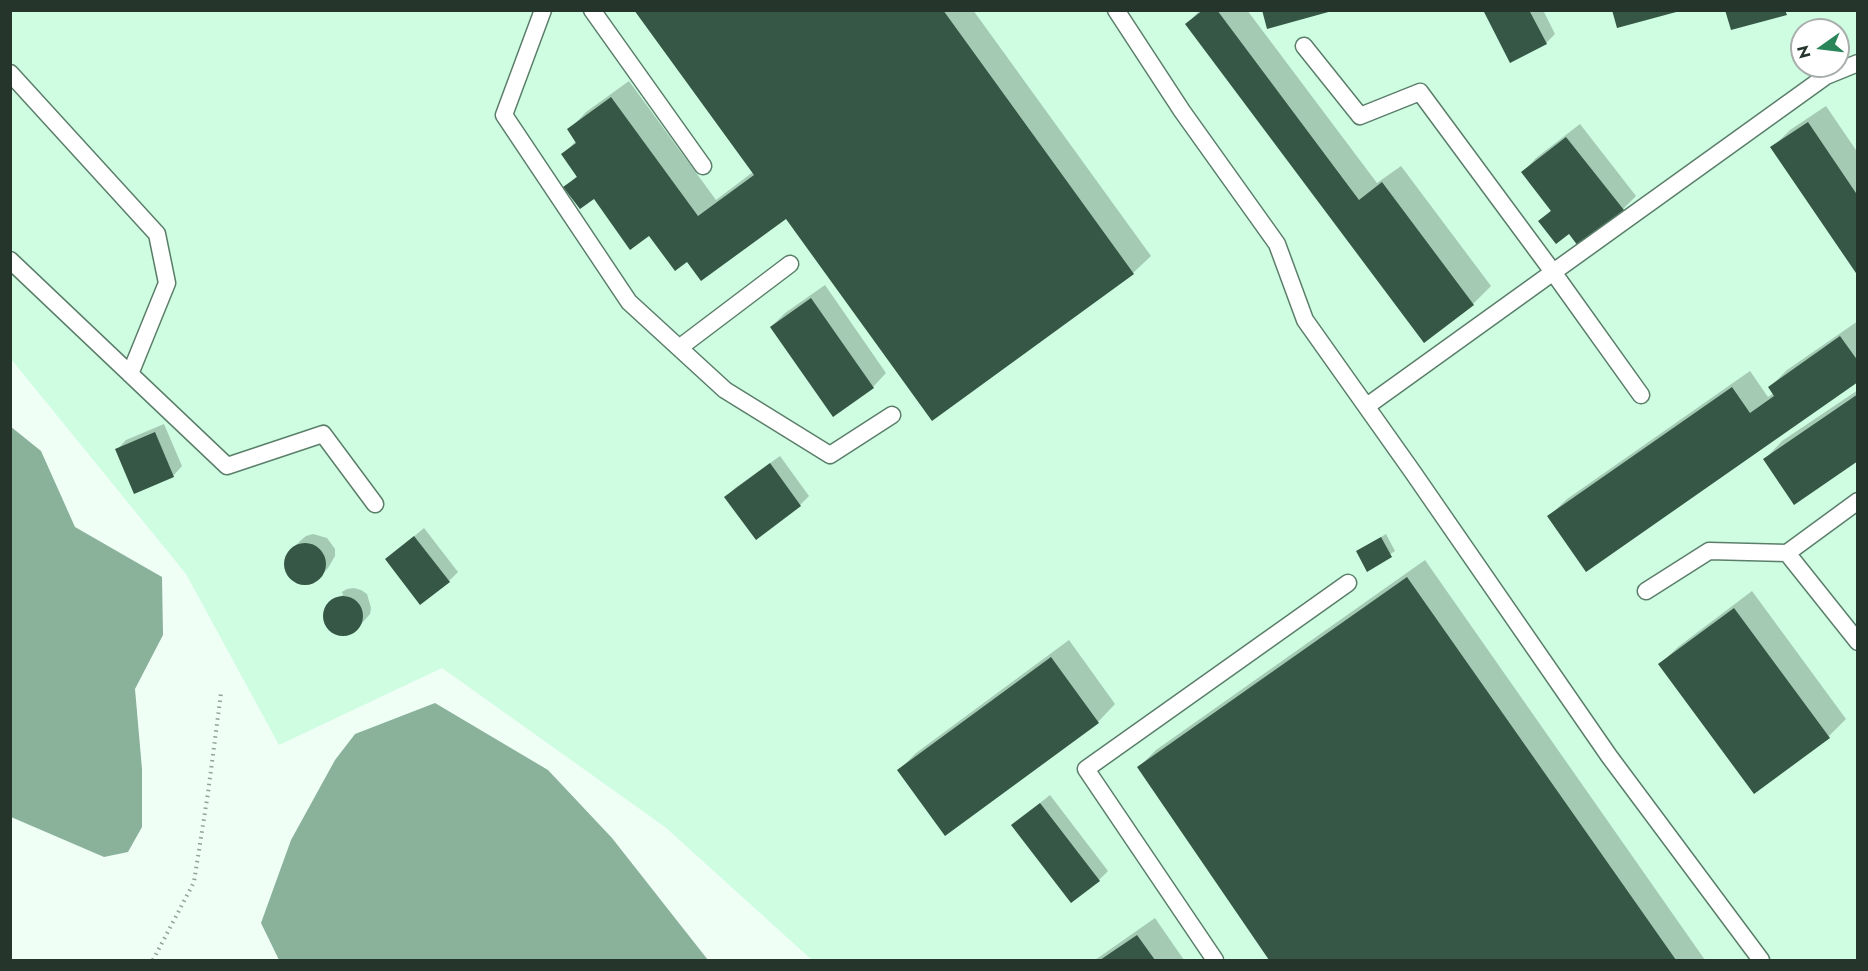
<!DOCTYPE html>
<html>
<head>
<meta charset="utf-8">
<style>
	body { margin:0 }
	#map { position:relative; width:1868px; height:971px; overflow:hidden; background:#f0fff6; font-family:Jost,sans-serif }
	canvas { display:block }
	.frame { position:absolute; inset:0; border:12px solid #26352c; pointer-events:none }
	.north { position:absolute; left:1790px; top:18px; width:60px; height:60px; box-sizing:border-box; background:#fff; border:2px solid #a8aeab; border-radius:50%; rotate:256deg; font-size:16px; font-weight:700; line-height:24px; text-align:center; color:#26352c }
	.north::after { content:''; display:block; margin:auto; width:21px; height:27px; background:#2a855b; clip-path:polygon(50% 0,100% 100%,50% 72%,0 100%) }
</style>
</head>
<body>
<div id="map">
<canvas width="1868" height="971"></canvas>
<div class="frame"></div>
<div class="north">N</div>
</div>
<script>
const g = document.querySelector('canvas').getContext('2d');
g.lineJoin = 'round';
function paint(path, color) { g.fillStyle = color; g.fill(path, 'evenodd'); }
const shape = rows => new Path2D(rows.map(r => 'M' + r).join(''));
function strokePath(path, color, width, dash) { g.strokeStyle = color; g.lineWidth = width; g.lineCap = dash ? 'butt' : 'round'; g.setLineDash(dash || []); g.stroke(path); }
paint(shape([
	[10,11,1857,11,1857,960,812,960,665,827,442,668,279,745,186,574,11,359],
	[1802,30,1838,30,1838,66,1802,66]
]), '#cefde2');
paint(shape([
	[10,426,41,451,75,527,162,577,163,635,135,689,142,769,142,827,128,852,104,857,11,817],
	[435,703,548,770,612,838,708,960,279,960,261,923,291,840,335,760,355,734]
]), '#8ab29b');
paint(shape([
	[636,10,973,10,1151,256,1133,273,786,217,687,260,594,197,565,187,578,175,563,154,576,141,569,130,586,112,629,81,716,200,753,172],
	[1200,10,1247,10,1377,183,1401,166,1491,286,1473,304,1424,341,1187,24],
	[1484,10,1543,10,1555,34,1546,43],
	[1826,106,1858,153,1858,273,1772,148,1790,130],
	[1580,124,1636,196,1623,209,1569,231,1540,221,1552,209,1523,172,1536,158],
	[825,285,886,373,873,387,771,327,785,313],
	[1858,321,1858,380,1549,516,1567,499,1750,371,1768,397,1774,393,1770,387,1787,370],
	[1858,390,1858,459,1765,459,1782,441],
	[164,424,182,466,173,476,117,450,126,440],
	[780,456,809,496,800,505,756,538,726,497,735,488],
	[424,528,458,572,449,581,387,559],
	[313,534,327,538,335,549,335,556,328,568,319,578,313,582,304,584,296,581,289,575,286,567,286,558,291,551,300,541,306,536],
	[1386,534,1395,551,1367,569,1357,552],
	[1425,560,1705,960,1270,960,1139,767,1156,750],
	[354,588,361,590,367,594,371,608,370,614,356,630,343,635,336,634,330,630,326,624,324,616,326,609,333,600,343,595,342,592,339,594,340,593,347,589],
	[1752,591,1846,719,1829,736,1660,664,1678,647],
	[1069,640,1115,704,1098,722,945,834,899,770,916,753],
	[1050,795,1108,871,1099,880,1013,825],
	[1155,918,1184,960,1095,960]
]), '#0003');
paint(shape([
	[634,10,943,10,1134,274,932,421,786,219,701,281,687,262,675,271,649,236,630,250,594,199,580,209,563,187,577,177,561,154,576,143,567,129,611,97,698,216,754,175],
	[1203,10,1217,10,1359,200,1382,182,1474,305,1424,343,1185,24],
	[1262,10,1332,10,1332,11,1267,29],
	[1483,10,1529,10,1547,44,1510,63],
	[1612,10,1680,10,1680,11,1617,28],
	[1725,10,1785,10,1787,15,1731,30],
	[1808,122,1858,196,1858,276,1770,147],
	[1566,137,1624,210,1578,246,1569,234,1556,244,1538,221,1551,211,1521,172],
	[811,298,874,388,833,417,770,327],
	[1840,336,1858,361,1858,382,1586,572,1547,516,1732,387,1750,413,1774,396,1768,387],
	[1858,394,1858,461,1794,505,1763,459],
	[155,432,174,477,134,494,115,449],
	[770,463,801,506,756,540,724,497],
	[414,536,450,582,420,605,385,559],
	[1381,537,1392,557,1367,572,1356,551],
	'284 564a21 21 0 1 1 42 0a21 21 0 1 1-42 0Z',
	[1407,577,1676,960,1269,960,1137,767],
	'323 616a20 20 0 1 1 40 0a20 20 0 1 1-40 0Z',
	[1734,608,1830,738,1754,794,1658,664],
	[1051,657,1099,723,945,836,897,770],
	[1040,803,1100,881,1071,903,1011,825],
	[1137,935,1155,960,1100,960]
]), '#365745');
const service = shape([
	[543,10,504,115,629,302,725,390,830,455,892,415],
	[592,10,703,166],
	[1116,10,1182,111,1277,244,1305,320,1412,471,1609,756,1761,960],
	[1304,46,1360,116,1420,92,1553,272,1641,395],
	[10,73,157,234,167,283,130,374],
	[10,260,227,466,323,434,375,504],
	[679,348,790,264],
	[1367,406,1826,76,1858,63],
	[1787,553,1858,642],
	[1646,591,1709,551,1787,553,1858,501],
	[1215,960,1086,769,1348,583]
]);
strokePath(service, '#5b7e6a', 19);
strokePath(shape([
	[153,960,194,882,208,793,221,693]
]), '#92a198', 4, [1.5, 4.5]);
strokePath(service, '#fff', 16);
</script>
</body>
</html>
